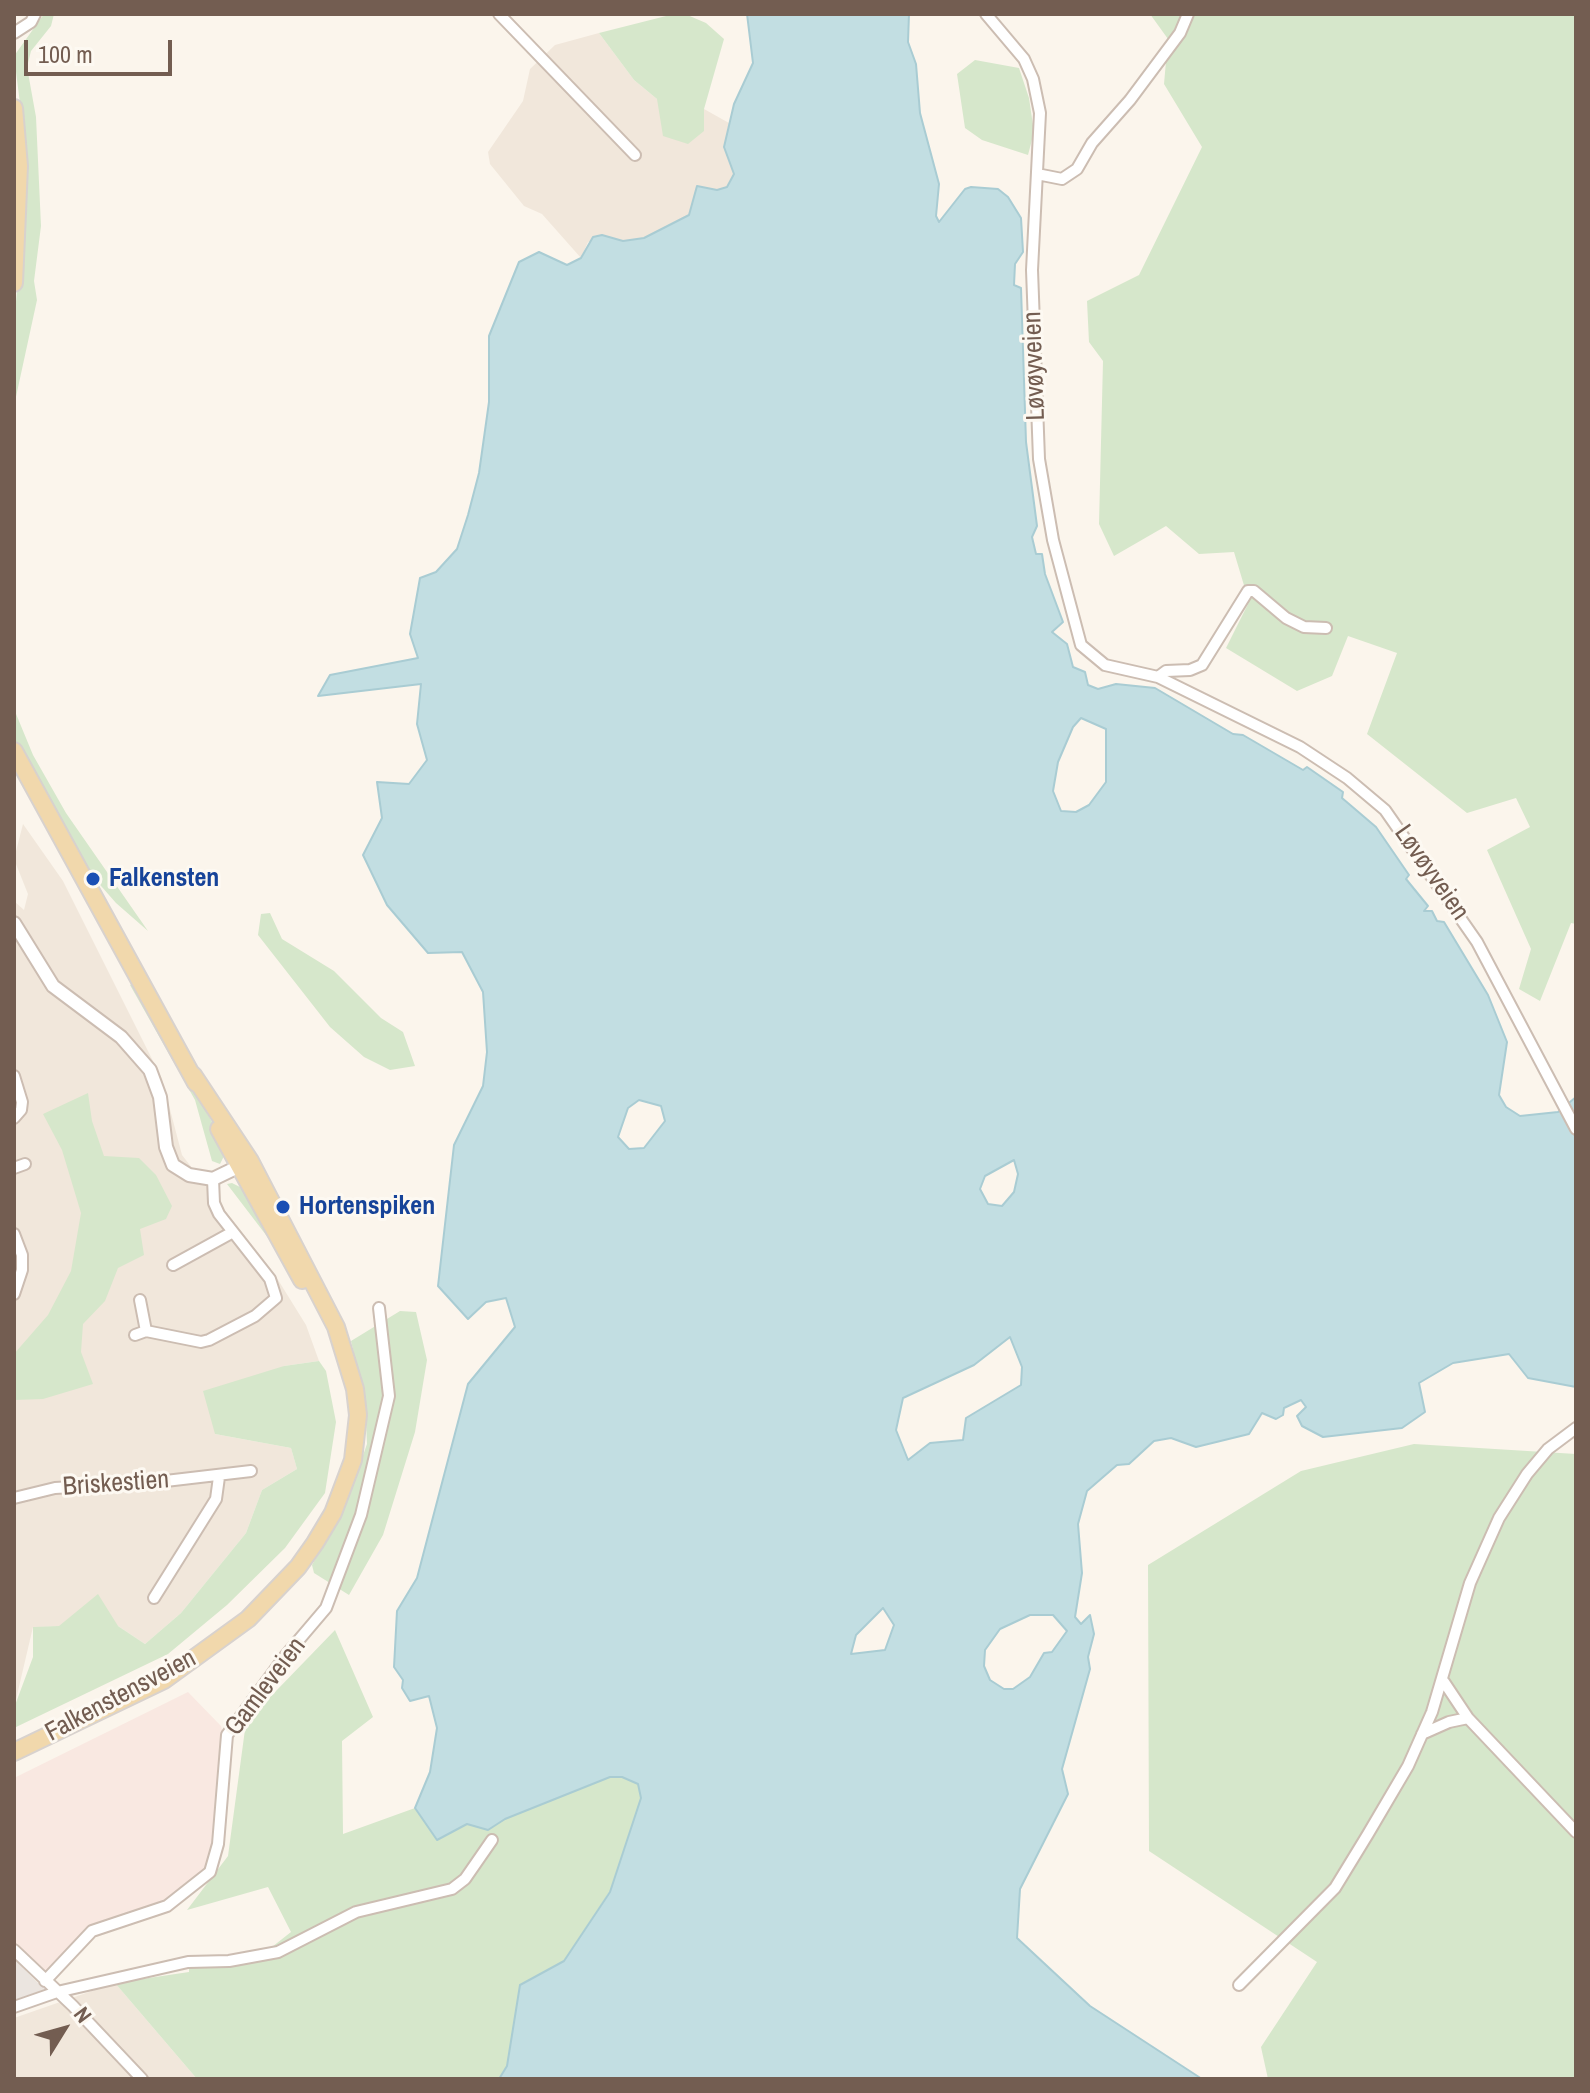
<!DOCTYPE html>
<html>
<head>
<meta charset="utf-8">
<style>
	body { margin:0 }
	#map { position:relative; width:1590px; height:2093px; overflow:hidden; background:#fbf5ec; font-family:"Archivo Narrow",sans-serif }
	canvas { display:block }
	.frame { position:absolute; inset:0; border:16px solid #735d51; pointer-events:none }
	.north { position:absolute; left:24px; top:1989px; width:80px; height:80px; -webkit-text-stroke:6px #fdf9f2; paint-order:stroke; rotate:53deg; font-size:22px; font-weight:700; line-height:32px; text-align:center; color:#735d51 }
	.north::after { content:''; display:block; margin:auto; width:28px; height:36px; background:#735d51; clip-path:polygon(50% 0,100% 100%,50% 72%,0 100%) }
	.scale { position:absolute; left:24px; top:40px; width:148px; height:36px; box-sizing:border-box; border:4px solid #735d51; border-top:0; padding-left:10px; font-size:24px; line-height:28px; white-space:nowrap; color:#735d51; -webkit-text-stroke:6px #fdf9f2; paint-order:stroke }
</style>
</head>
<body>
<div id="map">
<canvas width="1590" height="2093"></canvas>
<div class="frame"></div>
<div class="north">N</div>
<div class="scale">100 m</div>
</div>
<script>
const g = document.querySelector('canvas').getContext('2d');
g.lineJoin = 'round';
function paint(path, color) { g.fillStyle = color; g.fill(path, 'evenodd'); }
const shape = rows => new Path2D(rows.map(r => 'M' + r).join(''));
function strokePath(path, color, width, dash) { g.strokeStyle = color; g.lineWidth = width; g.lineCap = dash ? 'butt' : 'round'; g.setLineDash(dash || []); g.stroke(path); }
function drawText(font, color, halo, rows, align = 'center') {
  g.font = font + ' "Archivo Narrow",sans-serif'; g.lineWidth = 6; g.setLineDash([]); g.textBaseline = 'middle'; g.strokeStyle = halo; g.fillStyle = color; for (const [text, x, y, turn = 0] of rows) {
    g.save(); g.translate(x, y); g.rotate((+turn || 0) * Math.PI / 180); g.textAlign = isNaN(turn) ? turn : align; if (halo) g.strokeText(text, 0, 0); g.fillText(text, 0, 0); g.restore();
  }
}
paint(shape([
	[599,33,634,80,657,99,704,131,704,109,729,123,724,147,734,174,727,187,717,190,697,186,689,215,644,238,623,241,607,237,588,242,581,258,542,214,524,206,490,164,488,152,523,101,530,69,555,45],
	[23,824,63,881,162,1079,182,1155,275,1275,306,1325,319,1361,284,1366,215,1434,291,1448,297,1469,262,1490,246,1533,181,1613,145,1644,118,1626,33,1627,14,1708,14,901,24,910,28,894,14,859],
	[115,1983,197,2079,14,2079,14,2018]
]), '#f1e7db');
paint(shape([
	[188,1692,221,1726,225,1741,215,1861,179,1900,92,1931,45,1981,46,1989,14,1959,14,1778]
]), '#f9e8e1');
paint(shape([
	[14,1959,37,1982,46,1989,14,2000]
]), '#ebe5e0');
paint(shape([
	[44,14,54,14,51,26,31,51,27,67,36,117,41,226,34,281,37,300,14,406,14,322,26,198,25,143,14,56],
	[674,14,685,14,706,23,724,39,704,109,704,131,688,144,663,136,657,99,634,80,599,33],
	[1150,14,1576,14,1576,924,1571,923,1540,1001,1519,989,1531,949,1487,850,1530,827,1516,798,1467,813,1367,734,1397,653,1348,636,1332,676,1297,691,1226,648,1249,602,1234,552,1199,554,1166,526,1114,556,1099,524,1103,361,1089,342,1087,301,1139,275,1202,147,1164,84,1168,39],
	[975,60,1019,68,1029,98,1034,132,1028,155,982,140,965,128,957,74],
	[14,709,33,755,66,813,148,931,116,903,87,870,14,742],
	[270,913,282,939,334,971,381,1018,403,1032,415,1066,390,1070,364,1057,330,1027,258,935,261,914],
	[135,983,221,1138,225,1154,220,1164,212,1161,195,1100,130,985],
	[88,1093,92,1121,104,1156,139,1158,156,1175,172,1206,166,1219,140,1229,144,1255,118,1268,105,1301,83,1324,81,1352,93,1384,43,1399,14,1400,14,1354,48,1315,71,1271,81,1213,62,1150,43,1114],
	[232,1183,246,1190,282,1256,227,1184],
	[400,1311,416,1312,427,1360,415,1432,383,1535,349,1595,314,1573,312,1565,345,1507,367,1444,365,1399,351,1341],
	[319,1361,326,1371,336,1422,325,1493,285,1548,227,1605,168,1654,14,1728,14,1708,33,1657,33,1627,59,1626,98,1594,118,1626,145,1644,181,1613,246,1533,262,1490,297,1469,291,1448,215,1434,203,1391,284,1366],
	[1414,1444,1576,1454,1576,2079,1268,2079,1261,2047,1317,1962,1149,1851,1148,1565,1301,1471],
	[335,1630,373,1717,342,1741,343,1834,415,1808,437,1840,467,1824,488,1830,505,1819,610,1777,622,1777,638,1784,641,1798,610,1891,564,1961,520,1985,507,2066,499,2079,197,2079,115,1983,189,1972,189,1966,213,1967,258,1958,291,1932,268,1887,187,1910,228,1856,246,1722]
]), '#d6e7cb');
const water = shape([
	[747,14,909,14,908,42,916,64,920,113,939,184,936,216,939,222,965,189,971,187,998,189,1008,197,1021,218,1023,252,1015,264,1014,285,1021,288,1026,442,1037,526,1032,537,1036,554,1042,554,1045,574,1063,622,1052,632,1067,644,1073,667,1085,672,1088,685,1098,689,1116,684,1155,688,1233,734,1243,735,1303,770,1307,767,1343,792,1342,798,1376,827,1409,875,1406,879,1428,906,1424,911,1432,911,1437,921,1444,922,1488,995,1507,1042,1499,1095,1506,1107,1520,1116,1558,1112,1576,1097,1576,1387,1528,1378,1509,1354,1453,1363,1419,1383,1425,1412,1402,1428,1323,1437,1302,1426,1297,1416,1306,1407,1301,1400,1284,1408,1283,1415,1276,1419,1262,1413,1249,1434,1196,1447,1171,1438,1154,1441,1129,1464,1117,1465,1087,1491,1078,1524,1082,1573,1075,1617,1081,1624,1090,1615,1094,1634,1088,1657,1090,1669,1062,1769,1068,1794,1020,1889,1017,1938,1090,2006,1202,2079,499,2079,507,2066,520,1985,564,1961,610,1892,641,1798,638,1784,622,1777,610,1777,505,1819,488,1830,467,1824,437,1840,415,1808,430,1772,437,1728,429,1696,410,1701,402,1688,403,1680,394,1667,397,1611,417,1578,468,1384,515,1327,506,1298,486,1302,468,1319,438,1286,454,1145,483,1086,487,1052,483,992,462,952,428,953,387,905,363,855,382,818,377,782,409,784,427,760,417,724,421,684,318,696,330,675,418,658,410,634,420,578,436,572,457,549,468,515,479,473,489,402,489,336,519,262,539,252,567,265,581,258,593,237,602,235,623,241,644,238,689,215,697,186,717,190,727,187,734,174,724,147,734,104,753,63,747,14],
	[1081,718,1106,729,1106,782,1089,805,1076,812,1061,811,1053,791,1058,762,1073,727,1081,718],
	[639,1100,661,1106,665,1121,644,1148,629,1149,618,1137,628,1108,639,1100],
	[1014,1160,1018,1174,1014,1192,1002,1206,988,1204,980,1189,985,1176,1014,1160],
	[1010,1337,1022,1367,1021,1385,966,1418,963,1440,930,1443,908,1460,896,1430,903,1398,974,1365,1010,1337],
	[883,1608,894,1625,885,1650,851,1654,856,1635,883,1608],
	[1030,1615,1053,1615,1067,1631,1052,1652,1044,1653,1030,1677,1013,1689,1004,1689,990,1680,984,1666,985,1650,1000,1629,1030,1615]
]);
paint(water, '#c2dee2');
strokePath(water, '#a9ccd3', 2);
const minor = shape([
	[499,14,635,155],
	[986,14,1024,59,1033,79,1040,113,1032,270,1039,459,1053,540,1081,645,1105,665,1158,677,1300,747,1347,778,1385,810,1477,942,1576,1129],
	[14,33,31,22,35,14],
	[1037,174,1062,179,1077,169,1092,143,1130,100,1180,33,1188,14],
	[1158,677,1166,671,1190,670,1202,665,1248,591,1254,591,1286,618,1304,627,1326,628],
	[14,1076,22,1102,21,1110,14,1118],
	[14,1168,25,1164],
	[14,1234,22,1255,22,1270,14,1294],
	[173,1265,233,1232],
	[140,1300,146,1331],
	[135,1335,146,1331,201,1342,209,1340,255,1316,276,1298,270,1279,219,1214,214,1203,213,1179],
	[14,1498,55,1488,157,1482,251,1471],
	[154,1598,216,1499,219,1477],
	[1444,1682,1468,1718,1576,1832],
	[1422,1734,1449,1722,1468,1718],
	[14,1950,73,2006,142,2079],
	[45,1981,92,1931,167,1906,210,1872,218,1844,227,1735,286,1655,326,1608,361,1515,389,1396,379,1308],
	[1239,1985,1335,1888,1368,1834,1408,1766,1432,1712,1470,1583,1499,1518,1527,1474,1548,1449,1576,1428],
	[14,2007,57,1992,188,1962,229,1961,278,1952,356,1912,452,1889,465,1879,492,1840]
]);
const tertiary = shape([
	[14,923,53,986,121,1037,150,1070,160,1097,166,1147,173,1165,189,1175,213,1179,244,1164]
]);
const primary = shape([
	[14,108,19,166,14,283],
	[14,751,196,1083],
	[219,1129,302,1280],
	[14,1752,164,1680,248,1619,298,1567,315,1543,333,1513,353,1460,358,1415,355,1389,336,1327,250,1161,193,1075]
]);
strokePath(minor, '#ccbdb2', 14);
strokePath(tertiary, '#ccbdb2', 16);
strokePath(primary, '#d8d2ce', 20);
strokePath(minor, '#fff', 10);
strokePath(tertiary, '#fff', 12);
strokePath(primary, '#f1d8ac', 16);
for (const [x, y, r, color] of [
	[93,879,8,"#1a4fb4"],
	[283,1207,8,"#1a4fb4"]
]) { const dot = new Path2D(); dot.arc(x, y, r, 0, 2 * Math.PI); g.fillStyle = color; g.fill(dot); strokePath(dot, '#fdf9f2', 3); }
drawText('26px', '#735d51', '#fdf9f2', [
	["Løvøyveien",1035,366,-92],
	["Løvøyveien",1431,873,55],
	["Briskestien",116,1484,-4],
	["Gamleveien",266,1687,-53],
	["Falkenstensveien",121,1696,-28]
]);
drawText('bold 26px', '#164399', '#fdf9f2', [
	["Falkensten",109,879],
	["Hortenspiken",299,1207]
], 'left');
</script>
</body>
</html>
